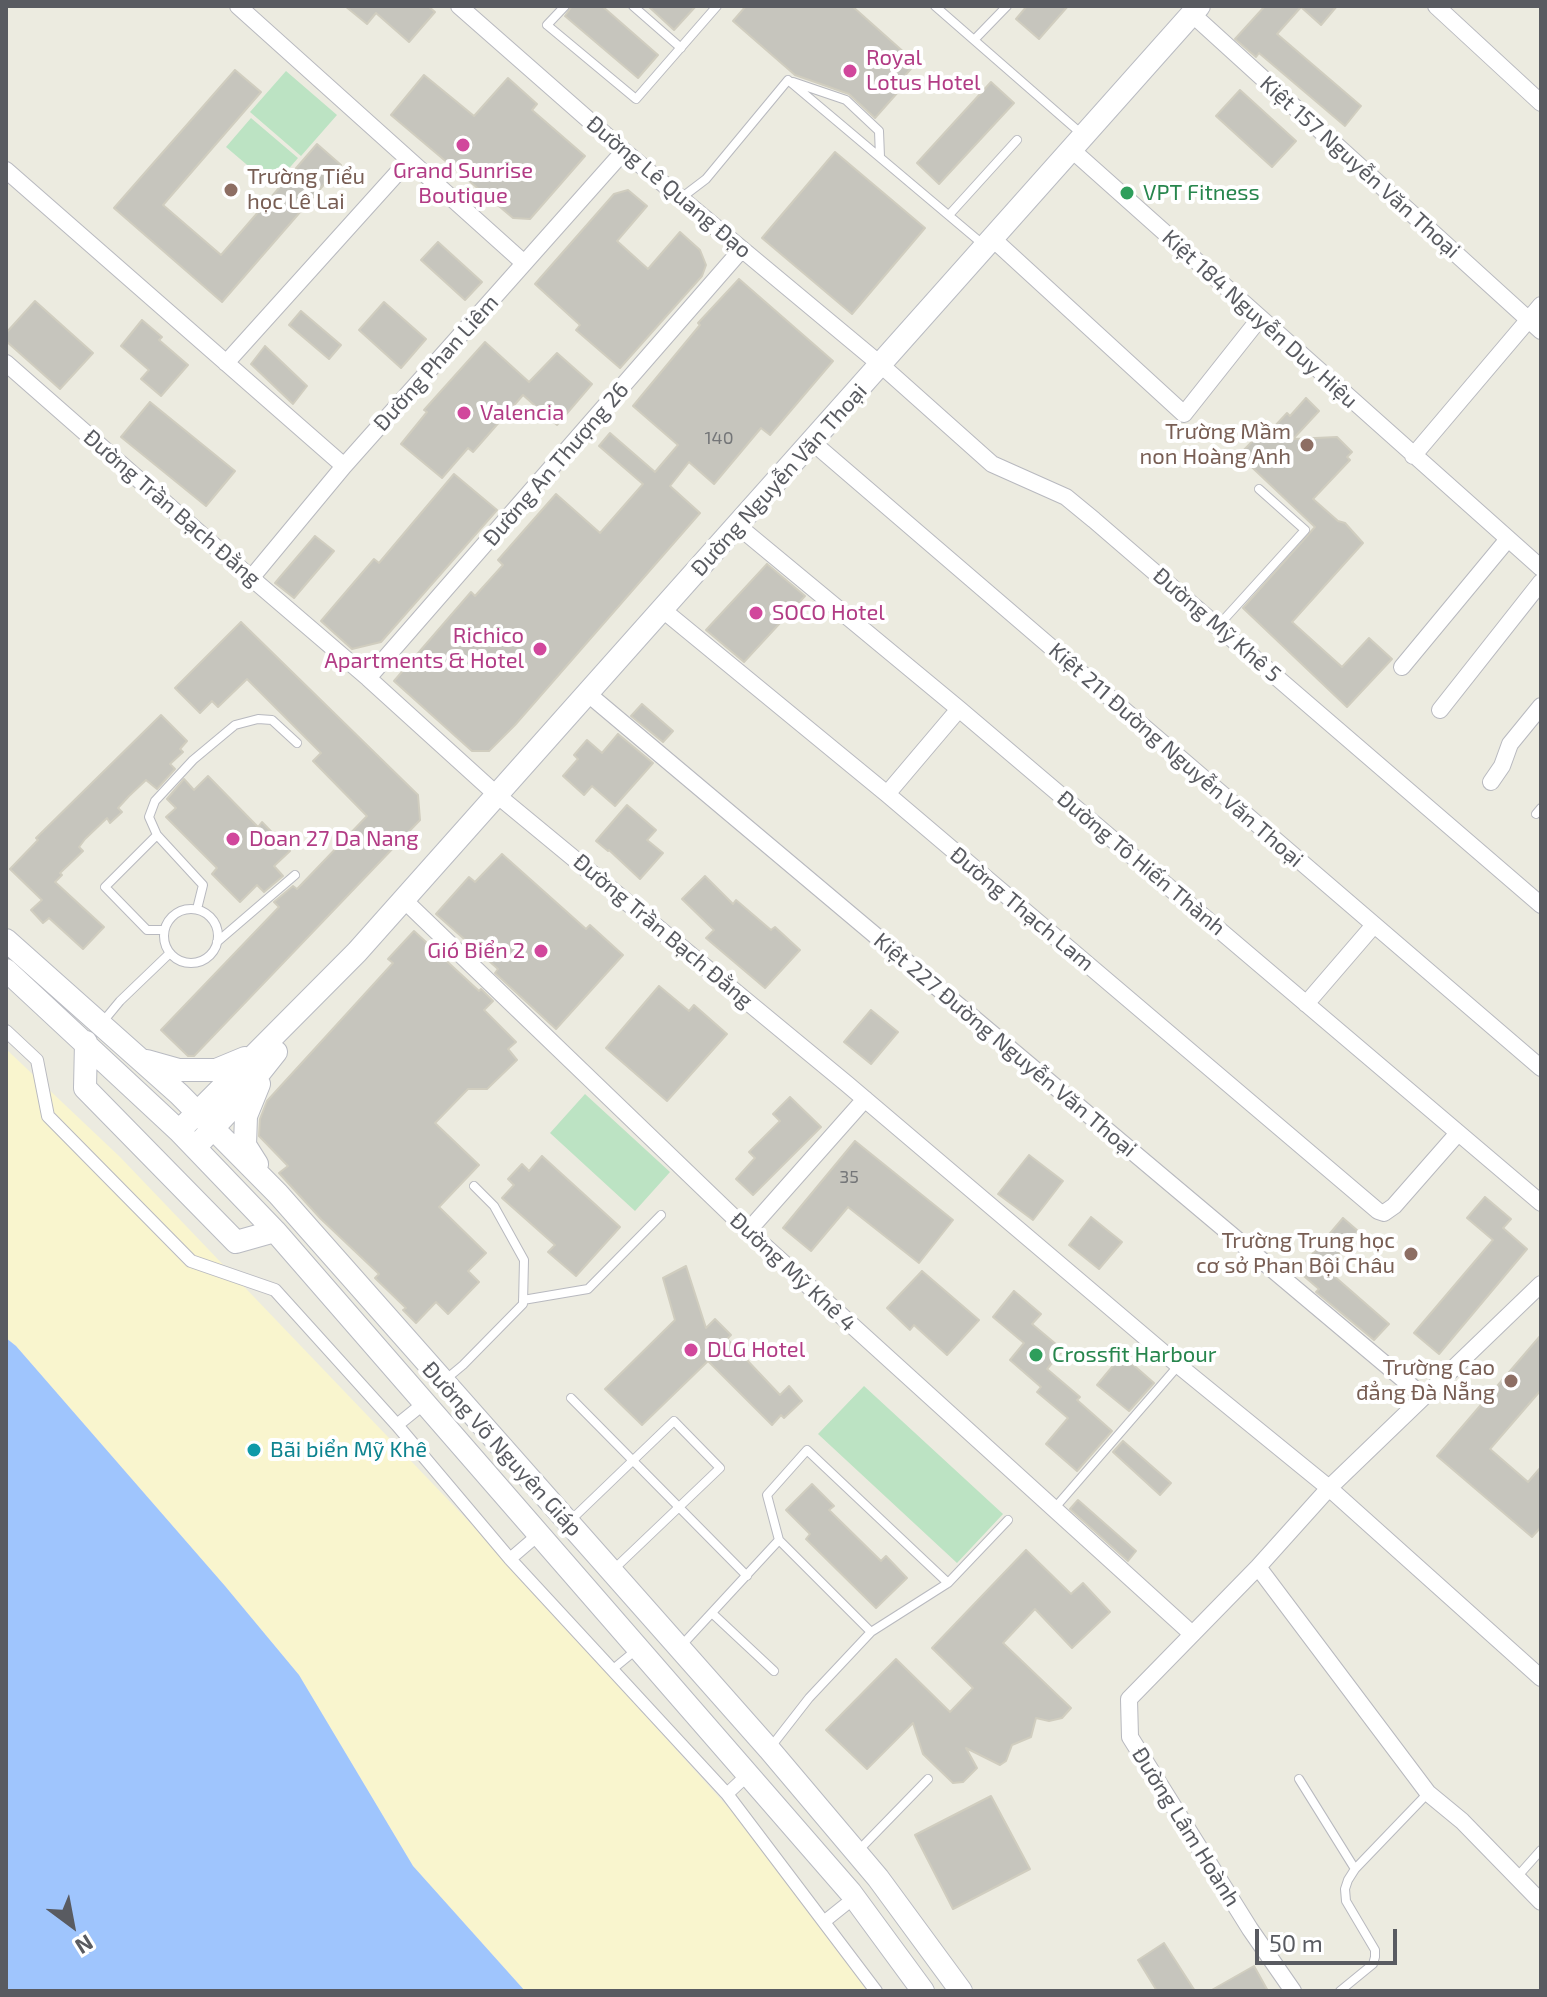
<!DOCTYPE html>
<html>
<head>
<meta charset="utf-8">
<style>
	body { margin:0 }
	#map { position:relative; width:1547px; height:1997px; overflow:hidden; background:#ecebe0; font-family:"Exo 2",sans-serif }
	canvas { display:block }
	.frame { position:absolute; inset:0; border:8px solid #595b61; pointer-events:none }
	.north { position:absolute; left:32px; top:1885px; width:80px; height:80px; -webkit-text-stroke:6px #fff; paint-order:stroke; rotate:148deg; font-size:22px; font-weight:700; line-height:32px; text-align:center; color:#595b61 }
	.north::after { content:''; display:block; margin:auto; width:28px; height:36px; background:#595b61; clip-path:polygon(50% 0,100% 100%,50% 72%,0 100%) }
	.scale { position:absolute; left:1255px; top:1929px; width:142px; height:36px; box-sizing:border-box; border:4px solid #595b61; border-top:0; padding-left:10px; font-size:24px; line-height:28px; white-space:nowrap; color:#595b61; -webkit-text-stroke:6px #fff; paint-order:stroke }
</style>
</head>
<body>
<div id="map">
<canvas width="1547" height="1997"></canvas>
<div class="frame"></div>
<div class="north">N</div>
<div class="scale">50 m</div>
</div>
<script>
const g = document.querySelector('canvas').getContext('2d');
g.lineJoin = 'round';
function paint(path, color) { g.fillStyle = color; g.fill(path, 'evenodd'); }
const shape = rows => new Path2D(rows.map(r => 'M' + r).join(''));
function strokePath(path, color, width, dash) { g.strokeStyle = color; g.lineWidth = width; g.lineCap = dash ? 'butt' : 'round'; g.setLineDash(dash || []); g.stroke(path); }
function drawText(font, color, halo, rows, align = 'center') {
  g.font = font + ' "Exo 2",sans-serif'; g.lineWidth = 8; g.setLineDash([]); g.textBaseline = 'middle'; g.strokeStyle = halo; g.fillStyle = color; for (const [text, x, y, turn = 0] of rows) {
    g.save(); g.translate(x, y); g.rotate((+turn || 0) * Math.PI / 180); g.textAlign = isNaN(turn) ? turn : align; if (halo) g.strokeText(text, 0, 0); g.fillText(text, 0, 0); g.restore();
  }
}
paint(shape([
	[286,71,337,115,301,156,250,112],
	[251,118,298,158,273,187,226,147],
	[585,1094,670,1172,635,1211,550,1133],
	[864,1386,1003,1514,957,1563,818,1434]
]), '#bce3c3');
paint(shape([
	[6,1049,120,1157,500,1554,763,1846,870,1991,525,1991,413,1866,299,1675,225,1586,16,1346,6,1338]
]), '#f9f5ce');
paint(shape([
	[6,1338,16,1346,225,1586,299,1675,413,1866,525,1991,6,1991]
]), '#9fc5fd');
const building = shape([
	[345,6,428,6,435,12,409,42,376,13,367,24,345,6],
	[572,6,602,6,658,55,638,78,565,16,572,6],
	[648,6,696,6,674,30,648,6],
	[746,6,852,6,916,63,902,79,906,83,875,118,849,94,795,75,733,21,746,6],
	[1027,6,1068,6,1039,39,1016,19,1027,6],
	[1265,6,1337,6,1321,25,1301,7,1277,34,1361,106,1345,126,1259,53,1256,57,1235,39,1265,6],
	[235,70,261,92,163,205,221,255,317,144,341,165,222,302,114,208,235,70],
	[424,75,474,116,508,78,537,104,532,110,585,156,530,219,513,218,391,115,424,75],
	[991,82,1014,103,939,184,917,163,991,82],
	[1240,90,1296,141,1272,167,1216,116,1240,90],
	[835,152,925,228,852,314,762,238,835,152],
	[628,190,647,206,617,241,648,269,680,232,700,250,706,265,702,276,620,368,576,330,580,325,535,284,614,194,628,190],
	[438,242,482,282,465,300,421,260,438,242],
	[739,279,833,361,770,435,761,428,714,484,689,462,670,486,700,513,515,725,489,751,472,751,394,681,471,592,475,596,503,565,498,560,556,494,600,533,643,484,599,446,610,433,655,472,678,445,633,406,700,325,698,323,739,279],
	[35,301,93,353,60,389,6,341,6,333,35,301],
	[384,302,426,339,401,368,359,330,384,302],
	[301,311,341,345,329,359,289,325,301,311],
	[142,320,162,337,159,340,188,365,161,396,141,379,149,370,121,346,142,320],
	[485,342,529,382,557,353,592,384,557,425,523,395,473,452,468,448,442,478,401,444,427,412,424,410,485,342],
	[265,346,307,386,293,404,251,364,265,346],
	[1306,398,1319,411,1293,439,1337,437,1352,452,1347,457,1350,460,1313,499,1338,521,1345,523,1363,543,1292,622,1342,667,1369,638,1392,659,1347,707,1243,608,1315,527,1239,455,1270,423,1274,427,1287,413,1290,416,1306,398],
	[150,402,235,471,206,506,121,437,150,402],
	[454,474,497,510,381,642,352,649,321,621,374,559,379,563,454,474],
	[315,536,334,551,294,598,275,583,315,536],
	[767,564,805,596,744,662,706,630,767,564],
	[241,622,418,795,420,820,194,1056,188,1056,161,1030,279,907,274,902,293,886,297,889,367,816,313,761,321,753,247,679,218,707,212,701,200,713,175,688,241,622],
	[642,704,673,731,663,742,631,716,642,704],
	[161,715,187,741,180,749,183,752,170,764,175,769,157,789,146,780,129,796,118,808,122,812,110,823,107,818,85,839,79,847,83,851,60,873,62,875,55,882,104,927,83,949,49,918,43,923,31,910,42,900,10,869,38,840,36,838,161,715],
	[618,734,653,763,615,806,592,786,584,795,563,776,578,759,574,755,587,740,602,753,618,734],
	[208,776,258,827,262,822,290,851,274,866,283,876,264,892,257,885,240,902,212,874,217,868,166,817,176,808,167,799,184,779,194,790,208,776],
	[627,805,656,830,647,840,663,853,640,879,609,850,608,851,596,841,627,805],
	[502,854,586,929,590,925,623,955,556,1029,495,973,498,969,436,914,469,877,475,882,502,854],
	[705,876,733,904,736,900,771,930,775,927,800,950,765,988,706,938,714,930,682,899,705,876],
	[414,931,479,991,481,989,493,1001,484,1010,516,1042,508,1049,517,1060,487,1089,468,1089,435,1123,479,1165,439,1207,486,1253,468,1271,479,1282,448,1314,436,1302,416,1323,403,1310,406,1308,375,1278,379,1274,321,1219,279,1173,288,1166,259,1136,260,1119,267,1101,393,963,388,959,414,931],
	[659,986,689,1011,694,1005,727,1034,667,1101,606,1048,659,986],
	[871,1010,898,1032,871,1064,844,1042,871,1010],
	[790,1097,821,1127,753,1195,736,1179,755,1158,749,1152,780,1121,773,1114,790,1097],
	[855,1141,953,1220,919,1263,848,1207,811,1251,783,1228,855,1141],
	[1029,1155,1063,1181,1033,1220,998,1194,1029,1155],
	[542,1156,620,1227,576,1276,548,1252,555,1245,502,1198,514,1185,508,1179,522,1164,529,1171,542,1156],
	[1485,1197,1511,1219,1503,1228,1527,1249,1439,1354,1414,1333,1493,1240,1467,1218,1485,1197],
	[1091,1217,1122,1242,1099,1269,1069,1245,1091,1217],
	[1343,1218,1358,1231,1326,1269,1389,1324,1374,1340,1316,1292,1319,1289,1298,1271,1343,1218],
	[686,1266,706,1328,715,1319,731,1335,727,1339,780,1395,789,1386,802,1401,784,1418,781,1415,772,1425,708,1361,642,1425,605,1389,675,1320,663,1278,686,1266],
	[922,1271,979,1320,947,1355,914,1325,910,1330,887,1308,922,1271],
	[1014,1291,1041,1314,1032,1324,1063,1350,1047,1369,1080,1397,1077,1400,1112,1431,1077,1471,1046,1444,1068,1418,1037,1392,1041,1387,1010,1360,1024,1343,993,1317,1014,1291],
	[1541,1335,1541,1390,1490,1449,1528,1482,1541,1467,1541,1527,1532,1537,1437,1456,1541,1335],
	[1122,1355,1154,1383,1129,1411,1097,1385,1122,1355],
	[1123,1441,1171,1483,1160,1495,1113,1452,1123,1441],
	[812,1484,834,1506,829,1510,881,1561,886,1556,907,1578,876,1608,806,1539,810,1534,786,1510,812,1484],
	[1078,1500,1136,1551,1128,1561,1070,1509,1078,1500],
	[1026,1550,1071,1594,1083,1583,1110,1612,1072,1648,1035,1609,1003,1643,1071,1708,1062,1718,1049,1721,1036,1718,1031,1737,1012,1745,1006,1761,1000,1765,966,1748,977,1768,963,1782,953,1783,923,1754,913,1723,867,1769,826,1730,896,1659,950,1712,973,1688,932,1648,1026,1550],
	[991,1796,1030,1869,953,1909,915,1835,991,1796],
	[1164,1943,1195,1991,1157,1991,1138,1960,1164,1943],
	[1254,1966,1268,1991,1210,1991,1254,1966]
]);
paint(building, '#c6c5bd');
strokePath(building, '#d0cdbf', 2);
const service = shape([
	[565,6,547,25,636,99,717,6],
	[633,6,681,48],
	[935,6,1084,136],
	[974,40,1007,6],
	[793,82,846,100,879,131,880,157],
	[681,198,706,179,788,80,985,246],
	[949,215,1017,140],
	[1218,626,1305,530,1259,489],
	[1536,814,1541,808],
	[157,835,105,887,147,930,164,930],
	[197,909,203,885,157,835,149,817,155,801,193,760,235,725,258,719,272,720,297,743],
	'164 936a27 27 0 1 1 54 0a27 27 0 1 1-54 0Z',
	[217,942,295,875],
	[101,1024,120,1001,170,953],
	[523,1300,588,1289,661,1215],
	[445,1380,463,1365,523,1304,524,1260,494,1206,474,1186],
	[571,1398,747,1576],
	[1053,1510,1178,1366],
	[571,1520,674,1421,720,1468,612,1571],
	[713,1614,774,1671],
	[871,1632,779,1540,767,1495,807,1450,948,1583],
	[682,1645,779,1540],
	[613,1669,630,1655],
	[770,1748,809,1698,871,1632,948,1583,1008,1520],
	[1299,1779,1355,1869],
	[857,1852,928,1779],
	[1517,1877,1541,1850],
	[1340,1991,1373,1964,1375,1957,1375,1950,1346,1901,1345,1889,1348,1880,1355,1869,1428,1793]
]);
const pedestrian = shape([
	[6,1031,37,1060,48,1116,191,1261,275,1290,397,1425,510,1559,727,1794,876,1991],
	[397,1425,418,1408],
	[510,1559,531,1541],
	[727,1794,742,1780],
	[825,1921,845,1905]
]);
const minor = shape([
	[238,6,524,263],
	[459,6,624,151,881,365,992,464,1066,497,1094,520,1541,905],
	[1436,6,1541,103],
	[1192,14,1541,331],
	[1072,150,1541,568],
	[6,170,344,466],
	[993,239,1184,414,1260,318],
	[6,363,228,558,368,678,497,795,847,1084,1178,1365,1329,1488,1541,1678],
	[226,363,409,160],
	[811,441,1541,1068],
	[1413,456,1541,305],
	[738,526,959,709,1541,1203],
	[252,577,344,466,624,151],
	[663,610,887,794,1378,1211,1384,1213,1394,1206,1458,1133],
	[1402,667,1508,539],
	[368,678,742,249],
	[587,693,1423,1396],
	[1440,710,1541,582],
	[1491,782,1502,766,1510,744,1541,706],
	[887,794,959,709],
	[404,900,748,1231,1191,1633],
	[1306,1004,1374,925],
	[748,1231,865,1099],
	[1258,1567,1428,1793,1462,1821,1541,1902],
	[1293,1991,1250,1929,1130,1737,1129,1699,1258,1567,1329,1488,1541,1284]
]);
const secondary = shape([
	[6,940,179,1094,278,1194,769,1749,878,1878,961,1991],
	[6,970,179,1131,275,1231,851,1893,923,1991],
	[86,1042,85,1088,236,1242,275,1231],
	[147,1061,179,1070,216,1070,245,1058],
	[179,1131,357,952,1199,6],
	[203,1139,230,1110,276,1052],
	[257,1164,245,1145,246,1116,259,1084]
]);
strokePath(service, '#b8b9bf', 10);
strokePath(pedestrian, '#b8b9bf', 14);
strokePath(minor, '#b8b9bf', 18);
strokePath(secondary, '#b9bbc2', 24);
strokePath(service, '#fff', 8);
strokePath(pedestrian, '#fff', 12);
strokePath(minor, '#fff', 16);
strokePath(secondary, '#fff', 22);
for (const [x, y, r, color] of [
	[850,71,8,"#d1479c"],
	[463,145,8,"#d1479c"],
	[231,190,8,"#8d6e63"],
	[1127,193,8,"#2e9e5b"],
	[464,413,8,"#d1479c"],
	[1307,445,8,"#8d6e63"],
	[756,613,8,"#d1479c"],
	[540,649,8,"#d1479c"],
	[233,839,8,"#d1479c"],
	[541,951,8,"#d1479c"],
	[1411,1254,8,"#8d6e63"],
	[691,1350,8,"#d1479c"],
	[1036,1355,8,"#2e9e5b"],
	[1511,1381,8,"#8d6e63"],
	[254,1450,8,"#0f9aa8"]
]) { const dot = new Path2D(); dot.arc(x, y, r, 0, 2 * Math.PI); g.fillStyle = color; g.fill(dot); strokePath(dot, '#fff', 3); }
drawText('18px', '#747678', null, [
	["140",719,438],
	["35",849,1177]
]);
drawText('22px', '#b23c85', '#fff', [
	["Royal",866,58],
	["Lotus Hotel",866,83],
	["Grand Sunrise",463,171,"center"],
	["Boutique",463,196,"center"],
	["Valencia",480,413],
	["SOCO Hotel",772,613],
	["Richico",524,636,"right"],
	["Apartments & Hotel",524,661,"right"],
	["Doan 27 Da Nang",249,839],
	["Gió Biển 2",525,951,"right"],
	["DLG Hotel",707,1350]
], 'left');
drawText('22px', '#595b61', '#fff', [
	["Kiệt 157 Nguyễn Văn Thoại",1360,167,42],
	["Đường Lê Quang Đạo",669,187,40],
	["Kiệt 184 Nguyễn Duy Hiệu",1260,319,42],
	["Đường Phan Liêm",436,363,-48],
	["Đường An Thượng 26",556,464,-49],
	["Đường Nguyễn Văn Thoại",779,480,-48],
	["Đường Trần Bạch Đằng",172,508,41],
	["Đường Mỹ Khê 5",1217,625,41],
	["Kiệt 211 Đường Nguyễn Văn Thoại",1176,755,41],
	["Đường Tô Hiến Thành",1141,863,40],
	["Đường Thạch Lam",1022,909,40],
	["Đường Trần Bạch Đằng",663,931,40],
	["Kiệt 227 Đường Nguyễn Văn Thoại",1005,1045,40],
	["Đường Mỹ Khê 4",793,1272,43],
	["Đường Võ Nguyên Giáp",502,1449,48],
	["Đường Lâm Hoành",1186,1827,58]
]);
drawText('22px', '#785e54', '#fff', [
	["Trường Tiểu",247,177,"left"],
	["học Lê Lai",247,202,"left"],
	["Trường Mầm",1291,432],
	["non Hoàng Anh",1291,457],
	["Trường Trung học",1395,1241],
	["cơ sở Phan Bội Châu",1395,1266],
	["Trường Cao",1495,1368],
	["đẳng Đà Nẵng",1495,1393]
], 'right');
drawText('22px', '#27864d', '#fff', [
	["VPT Fitness",1143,193],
	["Crossfit Harbour",1052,1355]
], 'left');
drawText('22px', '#0d838f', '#fff', [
	["Bãi biển Mỹ Khê",270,1450]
], 'left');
</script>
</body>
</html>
